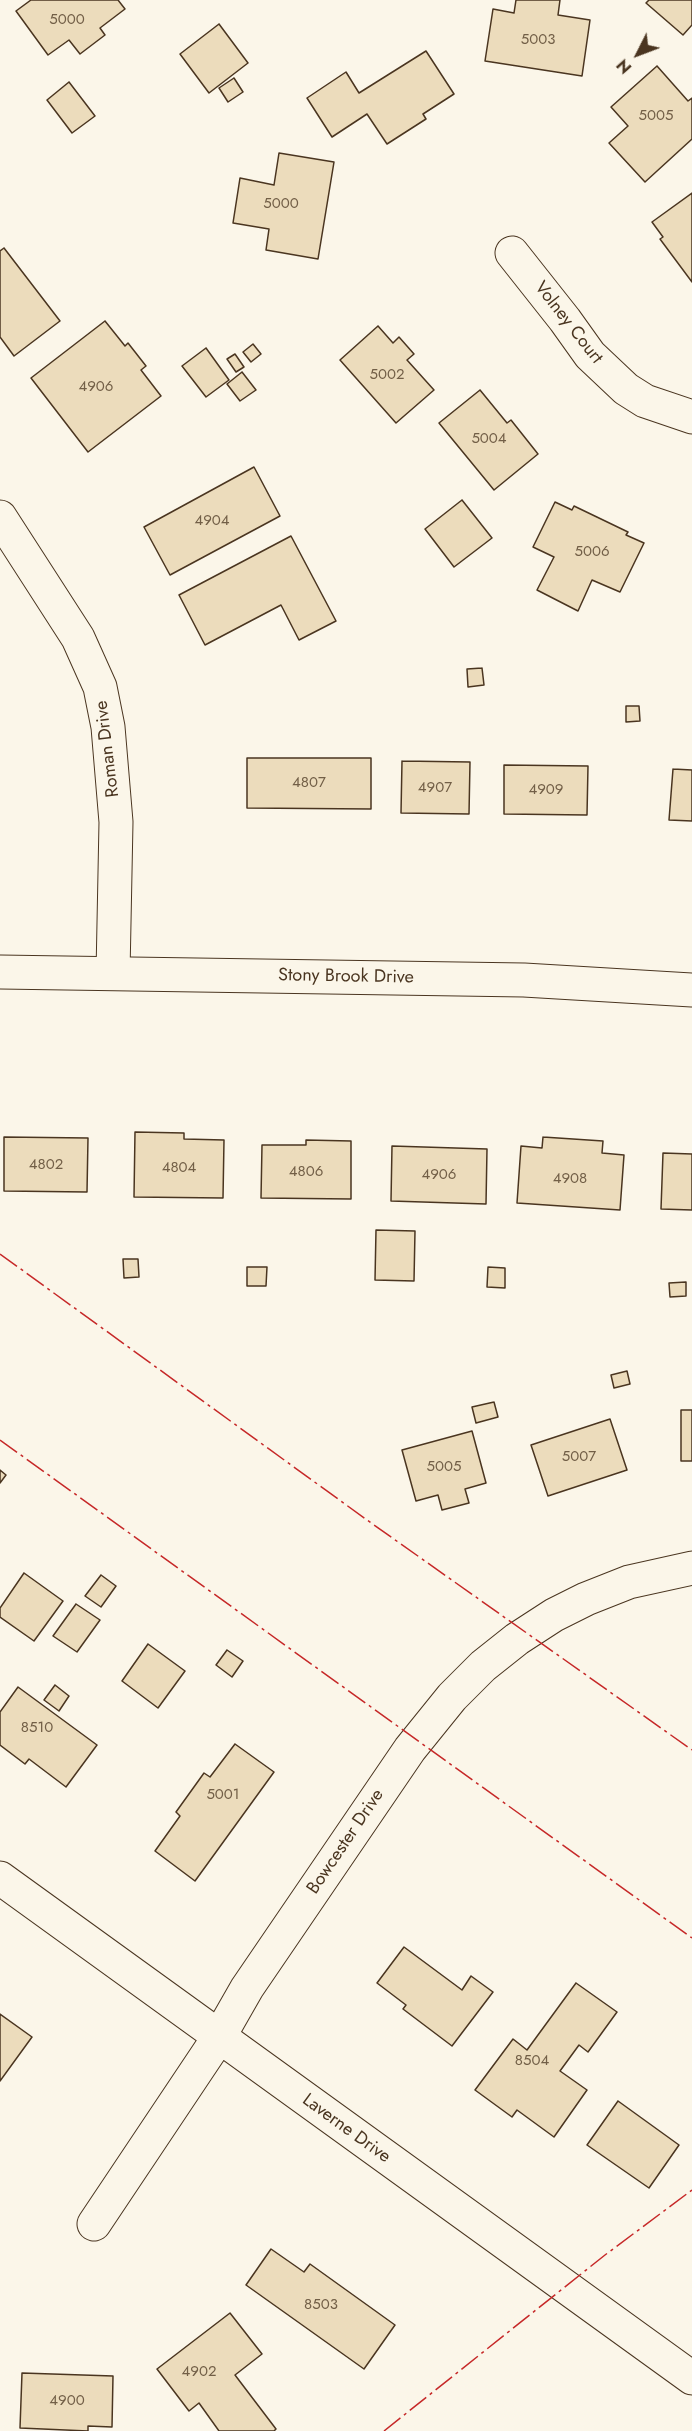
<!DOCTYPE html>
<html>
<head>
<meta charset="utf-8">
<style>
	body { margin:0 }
	#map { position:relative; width:692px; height:2431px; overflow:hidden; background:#fbf6e9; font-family:Jost,sans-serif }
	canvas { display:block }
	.north { position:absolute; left:608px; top:24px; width:60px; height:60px; -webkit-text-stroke:4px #fbf6e9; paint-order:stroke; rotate:228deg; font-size:16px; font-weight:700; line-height:24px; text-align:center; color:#4a3520 }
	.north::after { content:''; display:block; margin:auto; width:21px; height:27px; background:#4a3520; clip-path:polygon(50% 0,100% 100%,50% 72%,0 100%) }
</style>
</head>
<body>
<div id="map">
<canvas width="692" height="2431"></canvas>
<div class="north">N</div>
</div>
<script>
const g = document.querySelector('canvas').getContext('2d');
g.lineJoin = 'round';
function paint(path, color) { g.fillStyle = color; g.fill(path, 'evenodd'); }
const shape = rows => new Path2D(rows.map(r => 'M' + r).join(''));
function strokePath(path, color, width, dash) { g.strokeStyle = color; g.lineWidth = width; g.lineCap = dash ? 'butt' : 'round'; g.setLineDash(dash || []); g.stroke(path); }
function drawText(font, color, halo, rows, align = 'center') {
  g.font = font + ' Jost,sans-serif'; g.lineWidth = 4.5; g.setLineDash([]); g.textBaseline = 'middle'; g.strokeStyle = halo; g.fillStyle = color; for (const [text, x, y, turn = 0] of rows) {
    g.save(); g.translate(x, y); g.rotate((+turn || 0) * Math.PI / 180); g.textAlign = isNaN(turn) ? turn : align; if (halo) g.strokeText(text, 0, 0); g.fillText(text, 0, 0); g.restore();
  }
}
const building = shape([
	[31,0,118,0,125,9,100,28,105,35,80,54,69,40,48,55,16,11,31,0],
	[516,0,560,0,558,15,590,20,582,76,485,61,493,9,514,13,516,0],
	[649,0,692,0,692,25,683,35,646,3,649,0],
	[219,24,248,63,209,93,180,54,219,24],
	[426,51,454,94,423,114,426,119,387,144,367,114,332,137,307,98,346,72,359,93,426,51],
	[657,66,688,101,692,98,692,139,645,182,609,143,628,126,611,107,657,66],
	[234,78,243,92,228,102,219,88,234,78],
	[69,82,95,116,72,133,47,100,69,82],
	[279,153,334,162,318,259,266,250,269,229,233,223,240,178,274,185,279,153],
	[692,193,692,282,660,239,663,237,652,222,692,193],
	[4,248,60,321,14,356,0,337,0,251,4,248],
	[105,321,125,346,128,343,146,366,141,370,161,396,88,452,31,378,105,321],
	[378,326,393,343,399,337,414,354,407,360,434,390,396,423,340,360,378,326],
	[253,344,261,354,251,362,243,352,253,344],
	[206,348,229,380,206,397,182,366,206,348],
	[235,354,244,367,236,372,227,359,235,354],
	[242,372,256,390,240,401,227,384,242,372],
	[480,390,507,423,511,420,538,454,494,490,439,423,480,390],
	[254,467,280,516,170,575,144,527,254,467],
	[462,500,492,538,454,567,425,529,462,500],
	[555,502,572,510,574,506,628,532,626,535,644,543,620,592,592,580,578,611,537,590,554,557,533,547,555,502],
	[291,536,336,621,299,640,281,605,205,645,179,595,291,536],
	[482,668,484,685,468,687,467,669,482,668],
	[626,706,639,706,640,721,626,722,626,706],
	[247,758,371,758,371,809,247,808,247,758],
	[402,761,470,762,469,814,401,813,402,761],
	[504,765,588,766,587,815,504,814,504,765],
	[673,769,692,770,692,821,669,820,673,769],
	[135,1132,184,1133,184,1139,224,1140,223,1198,134,1197,135,1132],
	[4,1137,88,1138,87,1192,4,1191,4,1137],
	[543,1137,603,1141,602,1153,624,1155,620,1210,517,1203,521,1146,542,1148,543,1137],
	[306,1140,351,1141,351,1199,261,1198,262,1145,306,1145,306,1140],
	[392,1146,487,1149,486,1204,391,1201,392,1146],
	[663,1153,692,1154,692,1210,661,1209,663,1153],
	[376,1230,415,1231,414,1281,375,1280,376,1230],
	[123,1259,138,1259,139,1277,124,1278,123,1259],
	[247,1267,267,1267,266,1286,247,1286,247,1267],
	[488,1267,505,1268,505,1288,487,1287,488,1267],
	[686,1282,686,1296,670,1297,669,1283,686,1282],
	[627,1371,630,1384,614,1388,611,1375,627,1371],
	[494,1402,498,1417,476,1423,472,1407,494,1402],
	[681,1410,692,1410,692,1461,681,1461,681,1410],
	[610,1419,627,1470,548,1496,531,1445,610,1419],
	[472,1431,486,1483,465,1489,469,1503,442,1510,438,1495,416,1501,402,1450,472,1431],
	[0,1470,6,1475,0,1483,0,1470],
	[24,1573,63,1601,34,1641,0,1617,0,1608,24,1573],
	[101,1575,116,1586,101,1607,85,1596,101,1575],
	[76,1604,100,1620,77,1652,53,1636,76,1604],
	[148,1644,185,1671,158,1708,122,1681,148,1644],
	[227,1650,243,1661,232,1677,216,1665,227,1650],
	[55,1685,69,1696,59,1711,44,1700,55,1685],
	[18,1687,97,1745,66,1787,29,1759,25,1764,0,1745,0,1712,18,1687],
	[235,1744,274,1772,195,1881,155,1851,180,1816,176,1812,204,1773,210,1777,235,1744],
	[404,1947,462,1990,471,1976,493,1992,452,2046,403,2009,406,2005,377,1983,404,1947],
	[576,1983,617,2012,588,2052,579,2045,560,2071,587,2090,554,2137,517,2110,512,2117,475,2090,513,2039,527,2050,576,1983],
	[0,2014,32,2037,0,2081,0,2014],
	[618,2101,679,2145,649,2188,587,2145,618,2101],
	[271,2249,304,2272,310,2264,395,2325,364,2369,246,2285,271,2249],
	[230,2313,262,2354,235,2375,276,2429,274,2431,219,2431,199,2403,189,2411,157,2369,230,2313],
	[22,2373,113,2376,112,2427,88,2426,88,2431,20,2428,22,2373]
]);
paint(building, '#ecdcbc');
strokePath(building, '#4a3520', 1.5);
const street = shape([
	[512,253,565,320,590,355,626,389,645,401,692,417],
	[0,517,78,638,100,687,108,727,116,822,113,973],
	[0,1878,692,2378],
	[94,2224,219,2037,247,1988,410,1749,452,1697,483,1666,517,1639,554,1615,586,1599,629,1582,692,1568]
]);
const secondary = shape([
	[0,972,524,980,692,990]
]);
strokePath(street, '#4a3520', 35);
strokePath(secondary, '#4a3520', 35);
strokePath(street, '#fbf6e9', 33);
strokePath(secondary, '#fbf6e9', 33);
strokePath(shape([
	[0,1254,367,1520,692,1750],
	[0,1440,692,1938],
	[384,2431,605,2255,692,2190]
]), '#c62828', 1.5, [21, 4.5, 3, 4.5]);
drawText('15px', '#725f47', null, [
	["5000",67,20],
	["5003",538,40],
	["5005",656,116],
	["5000",281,204],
	["5002",387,375],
	["4906",96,387],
	["5004",489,439],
	["4904",212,521],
	["5006",592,552],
	["4807",309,783],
	["4907",435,788],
	["4909",546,790],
	["4802",46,1165],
	["4804",179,1168],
	["4806",306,1172],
	["4906",439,1175],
	["4908",570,1179],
	["5007",579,1457],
	["5005",444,1467],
	["8510",37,1728],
	["5001",223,1795],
	["8504",532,2061],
	["8503",321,2305],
	["4902",199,2372],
	["4900",67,2401]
]);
drawText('18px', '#4a3520', '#fbf6e9', [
	["Volney Court",568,323,52],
	["Roman Drive",108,749,-97],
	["Stony Brook Drive",346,977,1],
	["Bowcester Drive",346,1842,-56],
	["Laverne Drive",346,2129,36]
]);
</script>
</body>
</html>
